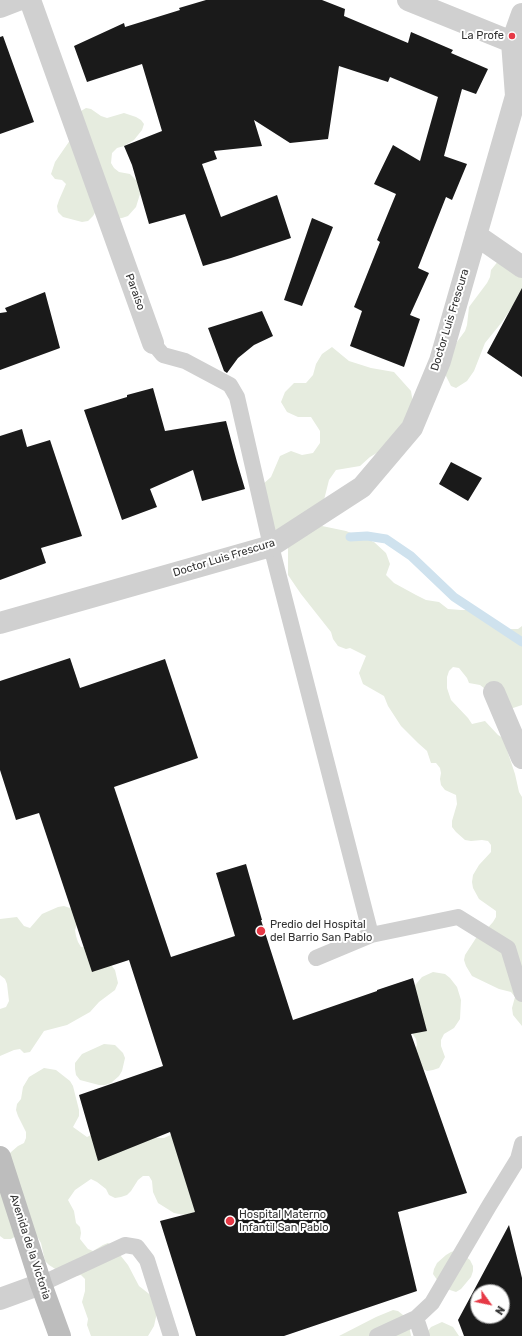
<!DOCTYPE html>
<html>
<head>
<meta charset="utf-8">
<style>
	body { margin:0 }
	#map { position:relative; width:522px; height:1336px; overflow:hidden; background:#fff; font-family:Rubik,sans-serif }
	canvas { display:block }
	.north { position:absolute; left:470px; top:1284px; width:40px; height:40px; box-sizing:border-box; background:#fff; border:1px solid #adadad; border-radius:50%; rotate:123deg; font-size:11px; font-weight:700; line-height:16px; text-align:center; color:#333 }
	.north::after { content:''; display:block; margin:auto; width:14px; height:18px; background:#e63946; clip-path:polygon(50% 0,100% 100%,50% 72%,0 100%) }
</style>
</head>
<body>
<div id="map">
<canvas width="522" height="1336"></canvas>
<div class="north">N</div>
</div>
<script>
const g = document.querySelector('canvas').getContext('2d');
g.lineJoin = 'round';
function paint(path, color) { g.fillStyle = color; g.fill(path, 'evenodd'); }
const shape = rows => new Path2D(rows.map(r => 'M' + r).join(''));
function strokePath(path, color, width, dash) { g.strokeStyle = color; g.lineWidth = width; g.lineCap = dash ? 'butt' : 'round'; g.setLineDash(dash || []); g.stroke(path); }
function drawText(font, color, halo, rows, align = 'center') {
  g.font = font + ' Rubik,sans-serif'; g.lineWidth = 4; g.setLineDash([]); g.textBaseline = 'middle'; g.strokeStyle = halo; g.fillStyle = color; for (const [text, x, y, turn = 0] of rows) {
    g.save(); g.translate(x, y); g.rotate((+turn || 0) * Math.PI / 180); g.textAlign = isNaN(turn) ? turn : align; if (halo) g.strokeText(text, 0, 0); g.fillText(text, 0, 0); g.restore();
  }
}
paint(shape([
	[86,108,91,109,101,116,107,118,124,113,136,117,141,120,144,124,142,130,134,140,124,146,117,148,112,153,111,163,114,168,119,172,130,174,139,183,140,194,136,207,128,216,122,218,116,219,96,211,93,216,88,221,82,222,63,217,58,212,57,206,59,200,66,184,62,180,55,179,51,174,55,162,75,133,81,111],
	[522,259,522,304,512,307,502,322,485,343,474,371,467,381,456,388,451,386,445,374,451,350,465,331,467,325,469,307,487,283,490,277,491,270,499,260],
	[332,347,349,361,371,368,394,372,411,391,413,403,399,440,370,457,360,466,336,470,329,480,323,504,272,536,262,485,271,477,280,456,291,451,302,455,313,453,320,443,320,431,311,417,298,417,287,412,281,402,285,392,294,383,306,383,313,375,316,364,322,354],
	[322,526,346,531,374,542,386,553,390,564,386,575,394,583,416,595,426,600,439,602,448,609,461,610,474,610,484,617,493,626,506,629,518,629,522,626,522,705,513,708,502,710,489,692,480,685,469,683,467,678,459,668,453,667,449,671,447,677,447,688,451,700,468,718,472,724,485,721,498,735,503,738,515,774,519,792,522,797,522,1026,513,1015,512,1008,515,997,511,992,499,989,472,976,466,966,464,960,465,955,476,938,485,931,493,922,496,917,496,911,479,899,473,888,472,882,473,875,479,865,491,852,491,845,488,841,482,840,471,841,465,840,456,832,452,827,452,821,457,804,456,795,445,790,441,785,440,779,441,773,440,768,436,763,431,763,427,751,418,743,401,726,388,706,384,696,363,684,359,673,366,656,350,648,346,649,338,646,333,639,331,632,301,594,288,575,288,542,316,527],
	[64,906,70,908,75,912,77,924,75,930,76,936,78,942,81,947,88,947,111,965,115,970,118,983,115,990,99,1002,90,1012,67,1025,44,1031,30,1052,24,1053,20,1049,14,1050,0,1056,0,1009,6,1007,9,1001,7,984,5,979,0,975,0,919,17,917,24,926,30,928,42,914,58,907],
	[433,972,445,974,450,978,457,987,461,1000,460,1019,454,1028,444,1034,441,1040,441,1046,445,1057,439,1068,433,1070,427,1071,421,1068,415,1051,417,1045,416,1039,410,1030,411,990,422,977],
	[104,1044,115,1045,123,1053,125,1058,122,1071,119,1076,111,1083,105,1085,99,1085,80,1080,76,1075,75,1069,75,1063,82,1054],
	[44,1068,56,1070,70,1081,73,1086,79,1110,79,1116,73,1127,87,1137,93,1134,152,1136,158,1138,164,1138,175,1133,202,1202,195,1212,186,1215,179,1214,174,1213,158,1203,153,1192,152,1181,149,1176,143,1176,138,1180,131,1191,127,1195,121,1197,115,1198,109,1195,106,1189,97,1182,91,1179,75,1190,68,1200,74,1211,76,1223,80,1227,81,1233,80,1239,88,1249,93,1251,103,1245,108,1243,113,1246,128,1265,139,1286,153,1297,158,1308,154,1326,148,1336,91,1336,87,1325,88,1319,82,1302,85,1291,85,1279,81,1275,75,1276,60,1272,49,1265,45,1261,41,1243,38,1238,27,1230,11,1239,4,1239,0,1236,0,1180,4,1158,18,1146,24,1143,26,1138,26,1132,18,1116,16,1110,17,1104,21,1099,23,1087,29,1077],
	[457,1250,470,1260,473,1266,473,1271,471,1277,461,1289,456,1292,444,1288,440,1284,433,1274,434,1269,437,1263,446,1255,451,1252],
	[393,1310,398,1311,408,1319,411,1336,339,1336,376,1317],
	[442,1322,453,1327,459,1336,424,1336,431,1327]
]), '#e6ecdf');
strokePath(shape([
	[350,537,367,536,386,539,411,556,454,597,522,642]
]), '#cfe2ee', 9);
paint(shape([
	[206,0,322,0,345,9,344,16,408,43,411,32,453,50,451,53,488,69,476,94,462,89,444,156,467,164,452,200,446,197,418,268,429,273,410,315,420,319,404,367,350,346,362,311,354,307,380,242,377,240,396,194,374,184,393,145,420,161,438,97,390,77,388,82,339,66,328,139,290,143,254,120,262,146,214,151,217,159,202,164,221,217,277,195,291,238,231,258,203,266,185,214,149,224,132,165,124,146,162,131,142,64,87,82,74,46,124,23,125,27,180,10,179,8],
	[3,36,34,122,0,134,0,37],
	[312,218,333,227,302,306,284,300],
	[522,288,522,377,487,353],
	[45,292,60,348,0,370,0,313,7,312,5,308],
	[262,311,273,336,254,345,238,358,227,373,224,371,208,328],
	[153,388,165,431,226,421,237,462,245,489,202,501,193,470,150,489,157,507,122,520,84,410,127,397,127,395],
	[22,429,27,447,50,440,82,536,41,548,46,563,0,580,0,436],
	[451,462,482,478,468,501,439,484],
	[70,658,80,688,165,659,198,758,114,787,171,957,235,936,216,873,246,864,262,920,261,920,293,1020,377,991,377,990,413,978,427,1031,411,1034,467,1193,398,1212,417,1291,284,1336,196,1336,160,1221,195,1212,170,1132,98,1161,79,1095,163,1066,129,960,92,972,39,813,16,820,0,770,0,681],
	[509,1225,522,1278,522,1336,464,1336,458,1320],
	[478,1292,502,1292,502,1316,478,1316]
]), '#1a1a1a');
strokePath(shape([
	[153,343,163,355,185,361,230,385,237,397,271,546,371,935],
	[316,958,371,935,458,917,508,948,522,994],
	[41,1284,125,1245,137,1247,147,1260,171,1336],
	[416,1318,422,1336],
	[377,1336,416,1318,432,1303,489,1206,518,1159,522,1144]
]), '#d0d0d0', 16);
strokePath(shape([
	[30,0,153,343],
	[408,0,522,46],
	[0,7,18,0],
	[476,235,522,267],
	[0,623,271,546,362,487,412,428,440,361,516,96,512,42,522,14],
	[494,692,522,758]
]), '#d0d0d0', 22);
strokePath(shape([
	[0,1299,41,1284]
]), '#d0d0d0', 22);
strokePath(shape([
	[0,1157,41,1284,60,1336]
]), '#bdbdbd', 22);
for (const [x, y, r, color] of [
	[512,36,4,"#e63946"],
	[261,931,5,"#e63946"],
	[230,1221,5,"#e63946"]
]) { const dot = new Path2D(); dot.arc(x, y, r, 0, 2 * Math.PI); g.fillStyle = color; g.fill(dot); strokePath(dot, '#fff', 1.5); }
drawText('11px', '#333', '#fff', [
	["La Profe",504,36,"right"],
	["Predio del Hospital",270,925],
	["del Barrio San Pablo",270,938],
	["Hospital Materno",239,1215],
	["Infantil San Pablo",239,1228]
], 'left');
drawText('11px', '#333', '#fff', [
	["Paraíso",135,292,70],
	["Doctor Luis Frescura",450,320,-73],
	["Doctor Luis Frescura",224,558,-17],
	["Avenida de la Victoria",30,1247,72]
]);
</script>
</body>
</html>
